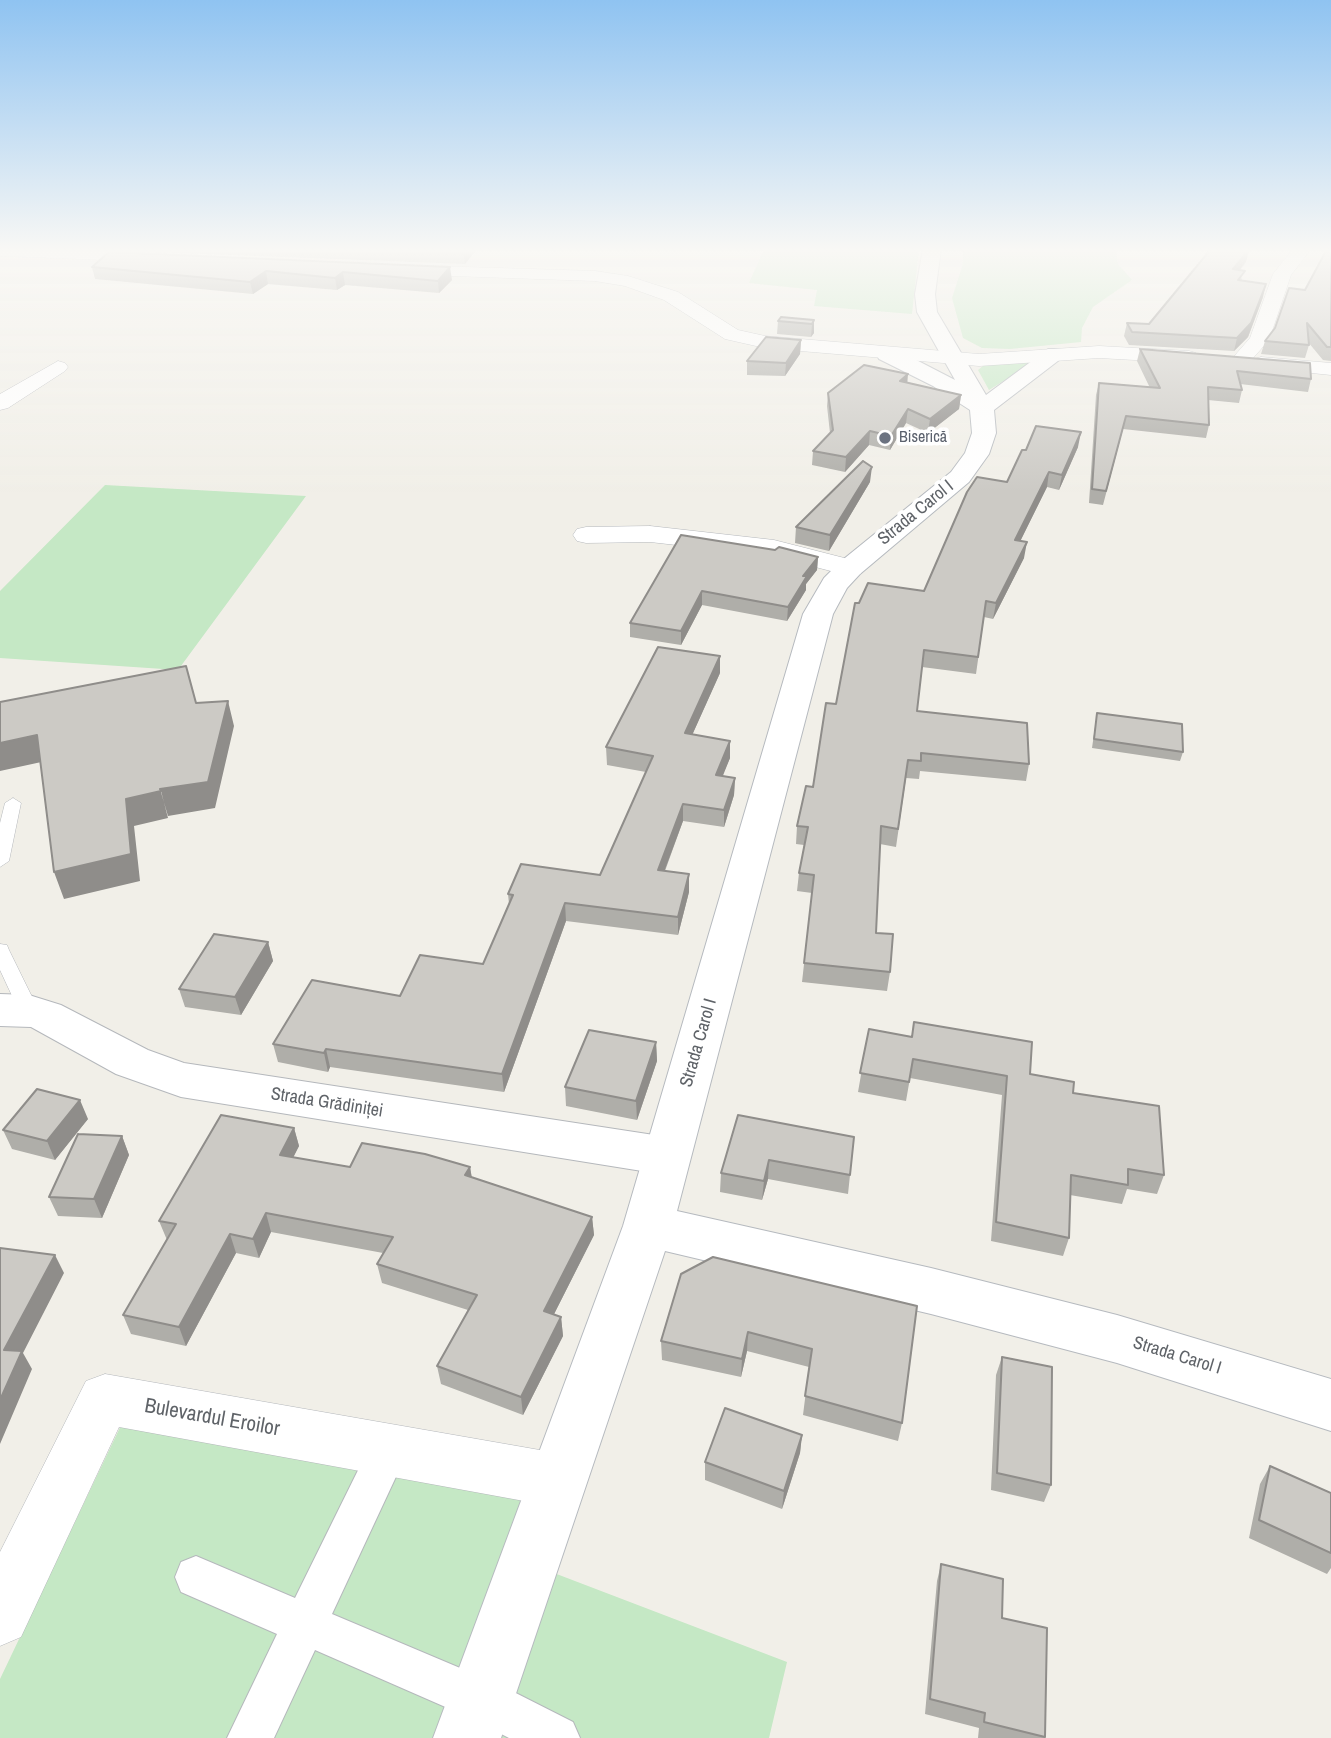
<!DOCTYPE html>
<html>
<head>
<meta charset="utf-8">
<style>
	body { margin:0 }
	canvas { display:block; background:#f1efe8 }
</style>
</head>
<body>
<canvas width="1331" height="1738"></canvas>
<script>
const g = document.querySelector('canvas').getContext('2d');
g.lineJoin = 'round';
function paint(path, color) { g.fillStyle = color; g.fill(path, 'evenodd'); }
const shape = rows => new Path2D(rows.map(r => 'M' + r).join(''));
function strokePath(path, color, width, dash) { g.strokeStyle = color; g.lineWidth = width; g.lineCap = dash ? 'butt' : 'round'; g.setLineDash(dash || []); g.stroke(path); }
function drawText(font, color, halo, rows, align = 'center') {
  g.font = font + ' "Archivo Narrow",sans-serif'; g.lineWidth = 7; g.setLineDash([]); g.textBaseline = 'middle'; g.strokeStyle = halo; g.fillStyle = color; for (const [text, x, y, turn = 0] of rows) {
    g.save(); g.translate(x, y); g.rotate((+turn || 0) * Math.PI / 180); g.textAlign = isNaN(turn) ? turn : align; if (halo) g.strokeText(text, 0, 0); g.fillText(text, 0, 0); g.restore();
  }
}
paint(shape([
	[764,249,919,249,912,314,814,306,817,290,749,283],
	[964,249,1116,249,1118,264,1132,280,1093,307,1082,328,1081,342,1010,349,982,348,963,338,952,298,962,267],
	[1036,361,989,390,978,370,984,365],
	[105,485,306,496,178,670,0,658,0,591],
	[125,1417,537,1484,433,1738,0,1738,0,1679],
	[554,1573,787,1662,769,1738,495,1738]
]), '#c5e8c5');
const service = shape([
	[13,798,21,803,9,861,0,867,0,823,5,803,13,798],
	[0,944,7,945,9,950,39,1011,36,1016,29,1018,22,1016,19,1011,0,970,0,944]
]);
const pedestrian = shape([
	[381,1447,395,1452,401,1466,332,1614,498,1684,573,1722,580,1738,509,1738,466,1716,315,1650,274,1738,227,1738,277,1634,181,1592,175,1577,181,1562,196,1556,295,1598,367,1452,381,1447]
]);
const minor = shape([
	[0,249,156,252,165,257,156,262,0,256,0,249],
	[1293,249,1311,249,1291,275,1269,340,1247,365,1233,365,1230,361,1250,338,1273,274,1293,249],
	[400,265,595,271,628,276,678,292,738,330,765,336,979,354,1099,346,1189,351,1196,353,1199,357,1196,361,1189,363,1099,358,979,366,765,348,725,339,664,300,625,286,595,281,394,274,391,270,400,265],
	[1261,357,1331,363,1331,375,1254,367,1251,363,1254,359,1261,357],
	[58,361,65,363,68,367,65,371,8,408,0,410,0,394,58,361],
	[650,526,774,540,860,562,864,568,860,574,850,576,773,556,650,542,586,543,577,541,573,535,577,529,586,527,650,526],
	[105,1374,557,1453,577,1461,585,1480,577,1499,557,1507,119,1427,21,1637,0,1646,0,1552,86,1381,105,1374]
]);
const tertiary = shape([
	[0,994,29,995,61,1005,148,1050,184,1063,667,1137,684,1142,691,1156,684,1170,667,1175,181,1097,116,1074,31,1027,0,1026,0,994]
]);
const secondary = shape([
	[923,249,941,249,935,294,937,312,986,395,1048,349,1064,349,1067,354,994,410,996,433,989,454,969,482,860,574,847,588,833,614,677,1211,931,1268,1117,1315,1331,1379,1331,1431,1117,1363,931,1314,665,1251,501,1738,433,1738,623,1226,803,614,824,578,840,562,951,472,965,453,972,433,970,410,933,386,879,359,876,354,879,349,895,349,955,380,917,312,915,294,923,249]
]);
strokePath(service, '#b5b8bc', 1);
strokePath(pedestrian, '#b5b8bc', 2);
strokePath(minor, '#b5b8bc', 1);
strokePath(tertiary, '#b5b8bc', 2);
strokePath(secondary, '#b6babf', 2);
paint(service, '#fff');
paint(pedestrian, '#fff');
paint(minor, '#fff');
paint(tertiary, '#fff');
paint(secondary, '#fff');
paint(shape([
	[126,249,477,249,465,264,127,251],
	[1331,249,1331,361,1323,360,1308,342,1309,345,1305,358,1261,354,1265,341,1305,290],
	[1249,250,1246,262,1240,270,1242,281,1263,297,1248,337,1234,351,1129,345,1124,336,1127,323,1149,324],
	[109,252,452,280,439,293,345,285,337,290,268,284,253,294,95,279,92,267],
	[814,320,814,333,811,337,777,334,778,321],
	[801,340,800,354,785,376,747,375,747,361],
	[1140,349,1311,379,1308,392,1240,384,1242,390,1239,403,1208,400,1209,425,1206,438,1123,429,1103,505,1089,503,1096,395,1099,383,1150,388,1137,361],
	[907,383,961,395,959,409,928,433,906,423,890,450,869,445,845,472,812,465,813,451,830,433,827,406,828,393],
	[1078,447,1059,490,1047,487,1020,541,1024,558,993,619,984,617,976,674,922,667,917,711,1029,764,1026,781,920,771,919,779,906,778,896,847,880,844,876,933,890,972,887,991,802,982,812,893,797,891,799,873,804,845,796,844,797,826,813,787,836,704,859,603,924,591,1007,482,1026,450],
	[870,482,829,551,795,543,796,527],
	[681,535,818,557,817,570,806,584,806,590,787,621,702,605,681,645,630,637,630,623],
	[720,673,692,735,730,758,722,776,735,778,734,795,724,827,683,821,665,871,689,874,689,892,678,935,566,921,504,1092,330,1067,328,1072,278,1062,273,1044,483,964,509,904,508,894,600,875,646,772,607,765,606,747],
	[1097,713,1183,752,1180,761,1092,748],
	[268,942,273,961,241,1015,185,1007,179,989],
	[869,1029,1030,1074,1073,1093,1164,1175,1157,1194,1127,1189,1122,1204,1070,1195,1069,1238,1063,1256,991,1241,1002,1095,910,1078,906,1101,858,1092],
	[656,1042,657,1061,637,1120,566,1106,565,1087],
	[88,1119,55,1160,12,1149,3,1130],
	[294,1128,299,1146,293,1157,350,1167,470,1167,472,1178,592,1217,594,1235,554,1314,561,1317,563,1336,523,1415,441,1384,437,1366,468,1310,382,1283,377,1264,383,1253,271,1232,259,1258,236,1253,186,1346,131,1334,123,1315,167,1240,159,1221],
	[122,1136,129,1155,102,1218,58,1216,49,1197],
	[854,1137,848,1194,768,1179,762,1200,720,1192,721,1173],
	[713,1257,902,1423,898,1441,803,1415,809,1367,747,1351,741,1377,662,1360,661,1341],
	[1002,1357,1051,1485,1044,1502,991,1490,996,1375],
	[802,1435,800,1453,782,1509,705,1480,705,1462],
	[1270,1466,1331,1493,1331,1568,1327,1574,1249,1538,1260,1484],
	[941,1564,1002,1618,1047,1628,1045,1738,978,1738,979,1728,925,1714,937,1581]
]), '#afaea9');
paint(shape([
	[466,249,477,249,465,264,463,252],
	[1249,250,1246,262,1230,281,1233,269],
	[450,267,452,280,439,293,438,281],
	[266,271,268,284,253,294,250,282],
	[343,272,345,285,337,290,335,278],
	[1266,284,1263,297,1248,337,1234,351,1237,338],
	[814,320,814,333,811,337,812,324],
	[801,340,800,354,785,376,786,363],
	[908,374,907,387,900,381],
	[961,395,959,409,928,433,930,419],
	[908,409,906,423,890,450,891,436],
	[870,431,869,445,845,472,846,457],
	[1081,432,1078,447,1059,490,1062,475],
	[872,467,870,482,829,551,830,535],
	[1049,472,1047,487,1013,556,1015,540],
	[1027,542,1024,558,993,619,996,603],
	[818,557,817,570,806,584,806,590,787,621,788,607,803,576],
	[702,591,702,605,681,645,681,631],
	[720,656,720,673,685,751,685,733],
	[228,701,234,726,215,808,168,816,160,789],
	[37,735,46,761,0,771,0,743],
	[730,741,730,758,716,793,716,775],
	[735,778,734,795,724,827,724,810],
	[161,791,168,818,134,826,140,881,64,899,54,872,126,799],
	[683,804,683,821,658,888,658,870],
	[689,874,689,892,678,935,678,917],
	[565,903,566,921,504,1092,502,1074],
	[268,942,273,961,241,1015,235,997],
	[656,1042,657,1061,637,1120,636,1101],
	[326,1049,330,1067,328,1072,324,1053],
	[80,1100,88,1119,55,1160,47,1141],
	[294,1128,299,1146,285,1174,280,1155],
	[122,1136,129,1155,102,1218,94,1199],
	[769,1160,768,1179,762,1200,764,1181],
	[470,1167,473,1186,465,1175],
	[266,1213,271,1232,259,1258,253,1239],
	[592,1217,594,1235,546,1330,544,1311],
	[230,1234,236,1253,186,1346,179,1327],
	[55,1255,64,1273,23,1353,32,1369,0,1444,0,1400,4,1350],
	[561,1317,563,1336,523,1415,521,1397],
	[748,1332,747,1351,741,1377,742,1359],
	[802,1435,800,1453,782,1509,784,1491]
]), '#8f8d8a');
const building = shape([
	[364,249,466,249,463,252,364,249],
	[1211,249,1237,249,1249,250,1233,269,1245,271,1238,280,1266,284,1251,323,1237,338,1132,332,1127,323,1149,324,1211,249],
	[1327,249,1331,249,1331,347,1327,347,1307,323,1309,345,1265,341,1275,328,1289,288,1305,290,1327,249],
	[109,252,450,267,438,281,343,272,335,278,266,271,250,282,92,267,109,252],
	[781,317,814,320,812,324,778,321,781,317],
	[766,337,801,340,786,363,747,361,766,337],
	[1140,349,1310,363,1311,379,1237,371,1242,390,1208,387,1209,425,1126,416,1106,491,1092,489,1099,383,1160,388,1140,349],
	[864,365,908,374,900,381,961,395,930,419,908,409,891,436,870,431,846,457,813,451,833,430,828,393,864,365],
	[1036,426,1081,432,1062,475,1049,472,1015,540,1027,542,996,603,986,601,978,657,924,650,917,711,1027,723,1029,764,921,753,921,761,908,760,898,829,881,826,876,933,893,934,890,972,804,963,814,875,799,873,808,827,797,826,806,786,813,787,826,703,836,704,855,603,859,603,868,583,924,591,967,492,977,477,1007,482,1022,450,1026,450,1036,426],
	[863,461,872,467,830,535,796,527,863,461],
	[681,535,775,550,779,547,818,557,803,576,807,576,788,607,702,591,681,631,630,623,681,535],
	[658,647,720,656,685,733,730,741,716,775,735,778,724,810,683,804,658,870,689,874,678,917,565,903,502,1074,326,1049,324,1053,273,1044,312,980,400,996,420,955,483,964,513,895,508,894,521,864,600,875,653,756,606,747,658,647],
	[186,666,196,703,228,701,208,782,160,789,161,791,126,799,131,854,54,872,37,735,0,743,0,702,186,666],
	[1097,713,1182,724,1183,752,1094,739,1097,713],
	[214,934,268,942,235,997,179,989,214,934],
	[914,1022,1032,1042,1030,1074,1074,1082,1073,1093,1159,1106,1164,1175,1128,1169,1128,1185,1071,1175,1069,1238,996,1222,1007,1076,913,1059,909,1082,860,1073,869,1029,912,1037,914,1022],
	[589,1030,656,1042,636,1101,565,1087,589,1030],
	[37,1089,80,1100,47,1141,3,1130,37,1089],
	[221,1115,294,1128,280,1155,350,1167,362,1143,425,1154,470,1167,465,1175,592,1217,544,1311,561,1317,521,1397,437,1366,477,1295,377,1264,393,1237,266,1213,253,1239,230,1234,179,1327,123,1315,176,1224,159,1221,221,1115],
	[738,1115,854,1137,850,1175,769,1160,764,1181,721,1173,738,1115],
	[78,1134,122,1136,94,1199,49,1197,78,1134],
	[0,1248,55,1255,4,1350,22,1351,0,1400,0,1248],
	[713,1257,917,1306,902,1423,805,1396,812,1349,748,1332,742,1359,661,1341,681,1274,713,1257],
	[1002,1357,1052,1367,1051,1485,997,1473,1002,1357],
	[725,1408,802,1435,784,1491,705,1462,725,1408],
	[1270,1466,1331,1493,1331,1553,1259,1520,1270,1466],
	[941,1564,1003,1579,1002,1618,1047,1628,1045,1737,984,1722,985,1713,930,1699,941,1564]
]);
paint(building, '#cccac5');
strokePath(building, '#8f8d8a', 2);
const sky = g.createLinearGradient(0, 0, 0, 492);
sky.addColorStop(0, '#8fc3f1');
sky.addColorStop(0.51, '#f9f8f5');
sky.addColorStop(1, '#f9f8f500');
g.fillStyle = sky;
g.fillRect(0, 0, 1331, 492);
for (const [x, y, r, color] of [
	[885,438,7,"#6b7280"]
]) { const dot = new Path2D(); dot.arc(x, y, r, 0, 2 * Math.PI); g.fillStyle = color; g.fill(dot); strokePath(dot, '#fff', 2.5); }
drawText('16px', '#5b616d', '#fff', [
	["Biserică",899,438]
], 'left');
drawText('18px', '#5f6368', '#fff', [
	["Strada Carol I",916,513,-39],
	["Strada Carol I",699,1043,-74],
	["Strada Grădiniței",327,1103,9],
	["Strada Carol I",1177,1356,17]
]);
drawText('21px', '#5f6368', '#fff', [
	["Bulevardul Eroilor",212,1418,10]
]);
</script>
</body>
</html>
